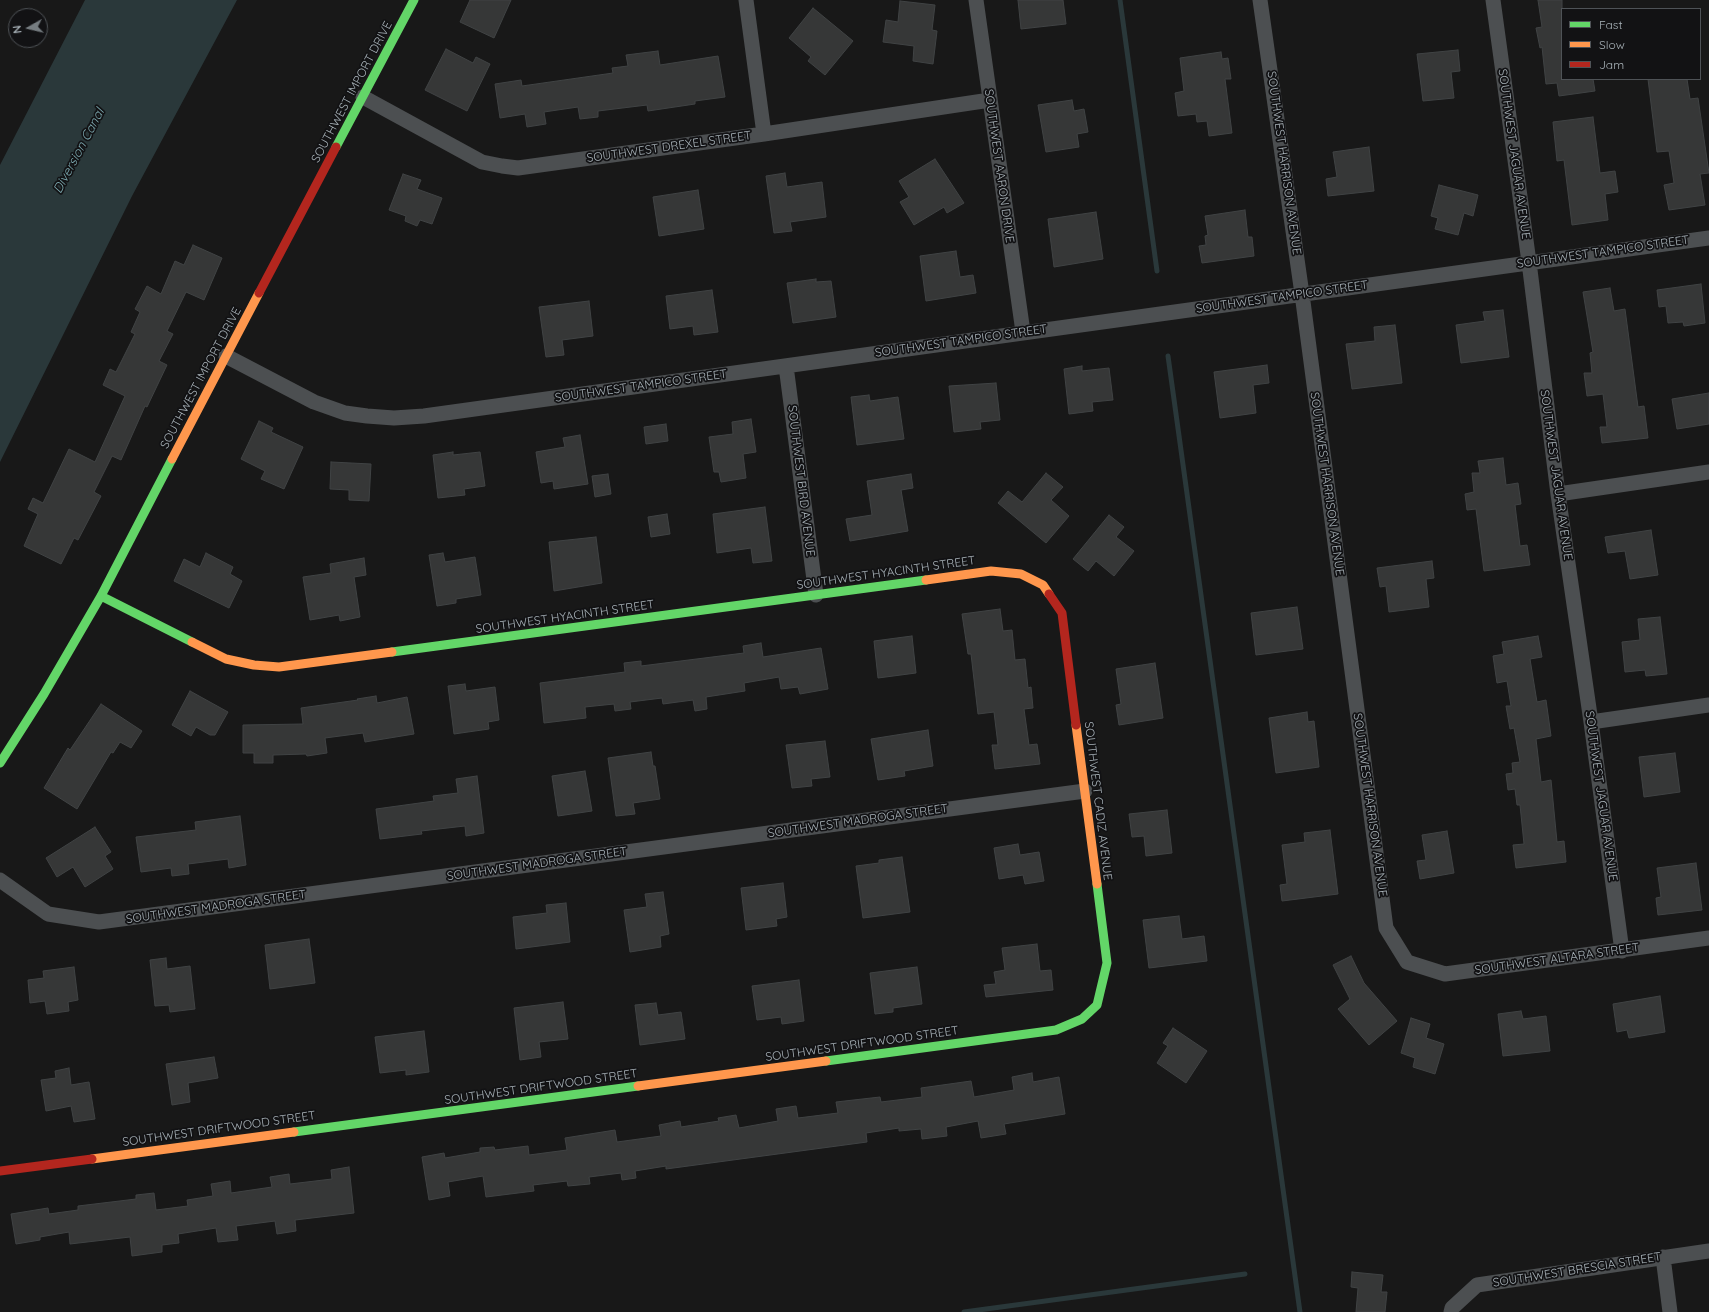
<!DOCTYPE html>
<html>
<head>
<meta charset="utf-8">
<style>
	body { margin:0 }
	#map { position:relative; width:1709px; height:1312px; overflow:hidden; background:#181818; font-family:Quicksand,sans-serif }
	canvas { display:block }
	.legend { position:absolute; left:1561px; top:8px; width:140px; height:72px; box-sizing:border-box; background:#121214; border:1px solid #4e5256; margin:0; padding:5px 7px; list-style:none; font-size:12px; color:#a9b3b9 }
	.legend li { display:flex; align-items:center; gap:8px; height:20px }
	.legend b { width:20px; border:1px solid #4e5256 }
	.north { position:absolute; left:8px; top:8px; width:40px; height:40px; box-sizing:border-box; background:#121214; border:1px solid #4e5256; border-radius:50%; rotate:262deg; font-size:11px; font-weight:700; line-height:16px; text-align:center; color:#a9b3b9 }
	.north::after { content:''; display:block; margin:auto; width:14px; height:18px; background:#767d81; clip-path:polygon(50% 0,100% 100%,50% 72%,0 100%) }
</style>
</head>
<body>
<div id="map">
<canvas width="1709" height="1312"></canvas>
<ul class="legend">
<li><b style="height:5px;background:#63d668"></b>Fast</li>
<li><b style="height:5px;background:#ff974d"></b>Slow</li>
<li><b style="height:5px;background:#b3261e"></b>Jam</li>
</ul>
<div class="north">N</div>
</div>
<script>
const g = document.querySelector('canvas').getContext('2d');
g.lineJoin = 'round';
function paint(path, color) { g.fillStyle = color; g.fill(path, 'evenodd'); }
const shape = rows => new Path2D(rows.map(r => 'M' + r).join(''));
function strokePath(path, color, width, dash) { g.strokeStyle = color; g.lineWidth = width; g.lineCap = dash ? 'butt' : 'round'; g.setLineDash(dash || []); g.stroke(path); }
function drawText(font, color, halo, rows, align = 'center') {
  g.font = font + ' Quicksand,sans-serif'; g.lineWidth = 3.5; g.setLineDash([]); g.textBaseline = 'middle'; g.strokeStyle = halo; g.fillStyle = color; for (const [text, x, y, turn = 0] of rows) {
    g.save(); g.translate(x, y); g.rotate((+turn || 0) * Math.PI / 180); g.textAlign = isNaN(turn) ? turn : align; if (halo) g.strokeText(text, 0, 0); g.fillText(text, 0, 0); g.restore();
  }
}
paint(shape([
	[85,0,237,0,132,196,0,462,0,165]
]), '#2a383a');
strokePath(shape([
	[1120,0,1157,271],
	[1168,356,1300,1312],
	[964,1312,1245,1274]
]), '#2a383a', 5);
const building = shape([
	[470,0,511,0,494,38,460,22,470,0],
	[1018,0,1063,0,1066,24,1021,29,1018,0],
	[1538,0,1562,0,1562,79,1593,79,1595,91,1559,96,1557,83,1546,84,1542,47,1540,48,1536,28,1542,27,1538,0],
	[900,1,935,5,932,30,937,31,933,64,913,61,914,46,883,42,886,20,898,22,900,1],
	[813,8,853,41,825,75,808,61,811,57,789,38,813,8],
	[446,49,473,63,476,57,490,64,467,111,425,90,446,49],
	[1458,50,1460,71,1451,72,1454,98,1423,101,1417,54,1458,50],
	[658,51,660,65,718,56,725,97,695,101,695,104,648,111,647,105,598,111,598,117,580,119,578,107,544,112,546,124,527,127,525,114,500,118,495,84,521,80,522,86,613,73,612,68,628,66,626,55,658,51],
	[1221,52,1222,59,1228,58,1231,79,1225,79,1232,133,1209,136,1207,121,1197,122,1196,114,1178,116,1175,93,1184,91,1180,58,1221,52],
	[1648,79,1687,79,1690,99,1698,98,1709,173,1700,174,1705,205,1669,210,1664,185,1674,183,1669,151,1657,152,1648,79],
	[1072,100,1074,111,1084,109,1088,132,1077,134,1079,147,1046,152,1038,105,1072,100],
	[1593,117,1600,173,1615,171,1618,192,1605,194,1608,220,1572,225,1564,160,1557,161,1553,122,1593,117],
	[1369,147,1374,191,1328,196,1326,179,1337,177,1333,152,1369,147],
	[935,159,964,203,947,213,944,207,914,225,900,202,909,197,899,181,935,159],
	[785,173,787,187,822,182,826,217,790,222,792,231,774,233,766,176,785,173],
	[403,174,421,180,417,189,442,198,432,224,420,220,417,226,405,221,406,216,389,210,403,174],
	[1439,185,1478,195,1473,216,1464,213,1458,235,1435,229,1438,218,1431,216,1439,185],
	[698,190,704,229,659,236,653,197,698,190],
	[1245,210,1248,237,1252,237,1254,256,1202,263,1199,246,1206,245,1205,236,1208,235,1205,216,1245,210],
	[1096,212,1103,259,1054,267,1048,219,1096,212],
	[193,245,222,258,204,300,186,292,167,331,173,334,159,361,167,365,147,407,145,406,121,460,112,456,94,492,101,496,78,540,74,538,61,564,24,546,38,514,28,509,33,498,43,503,69,449,95,462,125,396,103,385,110,369,116,372,135,334,131,332,140,312,135,309,147,286,161,294,175,261,184,265,193,245],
	[956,251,960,277,973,275,976,293,926,301,920,256,956,251],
	[816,279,816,282,831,281,836,317,793,323,787,283,816,279],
	[1701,284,1705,323,1684,326,1683,322,1668,323,1666,306,1659,307,1657,290,1701,284],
	[1610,288,1614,311,1625,309,1638,407,1644,406,1648,438,1602,443,1600,427,1607,427,1603,394,1587,396,1584,373,1592,373,1590,353,1593,352,1583,292,1610,288],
	[712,290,718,332,694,335,693,326,670,329,666,296,712,290],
	[589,301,593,336,562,340,564,355,546,357,539,307,589,301],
	[1503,310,1509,357,1461,363,1456,325,1485,321,1483,312,1503,310],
	[1395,325,1402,383,1352,389,1346,344,1375,341,1374,327,1395,325],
	[1267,365,1269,383,1253,385,1256,413,1220,418,1214,372,1267,365],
	[1082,366,1082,371,1109,368,1113,400,1092,402,1093,411,1069,414,1064,369,1082,366],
	[996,383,1000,420,980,422,981,429,954,432,949,386,996,383],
	[1709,393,1709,424,1677,429,1672,399,1709,393],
	[869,395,870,401,898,397,904,439,857,445,851,397,869,395],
	[751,419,756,452,743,454,746,478,721,482,719,472,714,472,709,437,733,434,732,422,751,419],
	[259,421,273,428,271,432,303,447,284,489,261,479,265,471,241,459,259,421],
	[666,424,668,441,646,444,644,427,666,424],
	[580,435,588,484,554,489,553,481,541,483,536,452,565,447,563,438,580,435],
	[453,452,453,455,480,452,485,486,464,489,465,495,438,498,433,455,453,452],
	[1503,458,1506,485,1518,483,1521,504,1515,505,1520,546,1527,545,1530,565,1484,571,1476,509,1467,510,1465,494,1474,492,1472,473,1480,473,1478,461,1503,458],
	[331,462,371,464,369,501,349,500,349,490,330,489,331,462],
	[1046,473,1063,487,1051,500,1069,516,1046,543,998,503,1008,491,1022,502,1046,473],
	[608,474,611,494,595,497,592,476,608,474],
	[911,474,913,488,901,490,908,531,850,541,846,519,872,515,867,481,911,474],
	[765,507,772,561,753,563,751,548,717,553,713,514,765,507],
	[667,514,670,534,651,537,648,517,667,514],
	[1109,515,1124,527,1116,537,1134,551,1114,576,1096,561,1088,571,1073,559,1109,515],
	[1651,530,1658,575,1630,579,1625,551,1608,553,1605,537,1651,530],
	[596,537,602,583,554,591,549,542,596,537],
	[206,553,233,567,230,574,242,581,229,608,174,581,184,559,200,567,206,553],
	[443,553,445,562,475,557,481,595,456,599,456,603,437,606,429,555,443,553],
	[364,558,366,575,354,577,360,617,340,621,339,615,310,620,303,577,331,573,330,564,364,558],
	[1432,561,1434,578,1426,579,1429,607,1389,612,1386,586,1380,587,1377,568,1432,561],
	[1297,607,1303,649,1256,655,1251,613,1297,607],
	[1000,609,1003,631,1012,630,1015,660,1025,659,1028,688,1031,687,1033,708,1024,709,1029,745,1037,744,1040,764,995,769,992,745,998,745,994,712,978,714,971,654,968,654,962,614,1000,609],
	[1660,617,1667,674,1646,676,1645,670,1625,672,1622,642,1640,640,1638,619,1660,617],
	[912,636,916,673,878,678,874,641,912,636],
	[1538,636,1542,657,1530,659,1537,702,1546,700,1551,736,1536,739,1541,782,1551,780,1557,842,1564,841,1566,862,1516,868,1513,845,1524,844,1520,805,1517,805,1515,789,1508,790,1506,774,1513,773,1512,763,1520,762,1514,728,1510,729,1506,706,1511,706,1507,681,1497,683,1493,656,1504,654,1502,642,1538,636],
	[761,643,763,657,821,648,828,689,800,694,798,687,781,689,779,677,744,683,745,691,706,697,707,709,695,711,693,700,663,704,662,698,630,702,631,709,615,711,614,704,585,707,586,718,544,723,540,683,625,672,624,663,641,661,641,666,744,653,743,646,761,643],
	[1155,663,1163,718,1119,725,1116,705,1121,704,1116,669,1155,663],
	[465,684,466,691,495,687,499,720,488,722,489,729,454,734,448,686,465,684],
	[190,691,228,712,215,735,210,735,196,727,191,736,172,725,190,691],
	[376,696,377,703,407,697,414,734,365,742,363,733,325,738,327,753,307,756,306,754,273,755,273,763,254,763,254,753,243,753,243,725,303,724,301,708,358,700,357,699,376,696],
	[101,704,142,731,131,748,120,742,113,753,111,752,77,809,44,788,68,748,70,750,101,704],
	[1307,712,1308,722,1314,721,1319,767,1276,773,1269,718,1307,712],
	[928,730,933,766,904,771,905,776,878,780,871,739,928,730],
	[825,741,830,777,811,779,812,786,792,788,786,745,825,741],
	[651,752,653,766,655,766,660,799,633,803,635,814,616,816,608,758,651,752],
	[1675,753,1680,792,1644,797,1639,757,1675,753],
	[585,771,592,811,558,816,552,776,585,771],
	[477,776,484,833,466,836,465,826,421,831,422,834,380,839,376,809,434,801,433,796,458,793,456,779,477,776],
	[1167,810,1172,853,1146,856,1144,836,1132,837,1129,814,1167,810],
	[240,816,246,865,229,868,228,859,188,864,189,874,172,876,171,868,141,872,136,837,196,830,195,822,240,816],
	[95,827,111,852,105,856,113,869,85,887,73,867,57,877,46,858,95,827],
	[1330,830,1338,894,1282,901,1280,885,1287,884,1282,845,1305,842,1304,833,1330,830],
	[1447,831,1454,873,1420,879,1417,861,1426,860,1422,835,1447,831],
	[1018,844,1020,855,1039,852,1044,881,1025,884,1023,875,999,879,994,848,1018,844],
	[902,857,910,912,863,918,856,866,879,863,879,860,902,857],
	[1696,863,1702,910,1658,915,1656,898,1661,897,1657,868,1696,863],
	[783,883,787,917,776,919,777,926,746,930,741,888,783,883],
	[663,892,669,934,660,936,661,947,630,952,624,910,647,907,645,894,663,892],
	[566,903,570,942,516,949,513,917,547,913,546,905,566,903],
	[1179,916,1182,939,1204,936,1207,961,1149,968,1143,920,1179,916],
	[309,939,315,983,270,989,265,945,309,939],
	[1037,944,1040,971,1051,970,1053,990,986,997,984,985,996,984,994,972,1005,970,1002,948,1037,944],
	[1351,956,1364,983,1397,1021,1369,1045,1338,1009,1350,999,1333,965,1351,956],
	[166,958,167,969,190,966,195,1009,170,1012,169,1005,155,1006,150,960,166,958],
	[74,967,78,1000,68,1002,69,1011,47,1014,45,1001,30,1003,28,980,44,978,43,971,74,967],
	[917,967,922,1004,893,1008,893,1012,875,1014,870,973,917,967],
	[799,980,804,1021,782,1024,781,1017,757,1020,752,986,799,980],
	[1660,996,1665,1032,1629,1038,1627,1030,1617,1032,1613,1004,1660,996],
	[563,1002,568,1039,539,1042,541,1057,520,1060,514,1008,563,1002],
	[656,1003,658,1015,681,1012,685,1039,640,1045,635,1005,656,1003],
	[1521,1011,1523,1019,1546,1016,1550,1051,1503,1056,1498,1014,1521,1011],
	[1411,1018,1430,1024,1426,1038,1444,1044,1435,1074,1413,1067,1415,1058,1401,1053,1411,1018],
	[1173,1028,1207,1051,1186,1083,1157,1063,1168,1046,1163,1043,1173,1028],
	[424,1031,429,1072,406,1075,406,1070,380,1073,375,1037,424,1031],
	[214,1057,218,1078,188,1083,190,1102,172,1105,166,1064,214,1057],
	[69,1068,71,1085,89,1082,95,1119,74,1122,71,1106,46,1111,41,1080,56,1078,55,1071,69,1068],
	[1032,1073,1033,1082,1059,1077,1065,1114,1004,1124,1006,1134,981,1138,978,1121,946,1127,947,1136,922,1139,921,1129,899,1131,899,1128,866,1133,867,1142,666,1169,666,1166,635,1171,636,1178,622,1180,621,1173,589,1177,590,1184,568,1186,567,1181,533,1185,534,1191,486,1197,483,1176,448,1182,450,1196,429,1200,422,1157,444,1153,445,1158,480,1152,480,1148,494,1147,495,1150,528,1146,529,1155,567,1150,565,1138,615,1130,617,1142,661,1136,659,1125,680,1121,681,1127,719,1121,718,1118,736,1115,739,1128,778,1121,776,1109,796,1106,798,1118,838,1113,836,1102,880,1097,881,1102,922,1097,921,1088,971,1081,974,1097,1014,1090,1012,1077,1032,1073],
	[349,1167,354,1213,295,1220,296,1231,277,1234,275,1221,236,1226,238,1240,218,1242,216,1228,178,1234,179,1243,162,1245,162,1252,132,1256,130,1237,70,1244,69,1232,40,1237,40,1240,16,1244,11,1214,48,1208,49,1214,78,1210,78,1206,136,1199,136,1195,154,1193,156,1210,188,1206,187,1200,213,1196,211,1184,230,1181,231,1193,272,1187,270,1177,289,1174,290,1184,332,1179,331,1170,349,1167],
	[1352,1272,1383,1275,1381,1292,1387,1292,1385,1312,1356,1312,1358,1288,1351,1287,1352,1272]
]);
paint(building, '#363737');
strokePath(building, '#404344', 1);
strokePath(shape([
	[746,0,764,134],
	[976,0,1023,332],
	[1260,0,1302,294,1386,928,1407,962,1445,974,1709,938],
	[1493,0,1529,262,1558,494,1591,722,1622,951],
	[363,97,482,162,502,166,518,168,764,134,990,100],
	[226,356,314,402,345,413,367,416,394,418,424,416,1709,238],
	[786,366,816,595],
	[1558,494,1709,472],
	[1591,722,1709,705],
	[0,880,48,914,99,922,1085,791],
	[1663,1257,1670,1312],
	[1451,1312,1452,1308,1477,1285,1709,1251]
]), '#4c4f51', 15);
strokePath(shape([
	[336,147,414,0],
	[101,596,192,642],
	[392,652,926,580],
	[0,763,44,694,101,596,172,459],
	[826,1061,1056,1030,1082,1019,1097,1005,1107,963,1097,884],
	[294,1132,638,1086]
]), '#63d668', 9);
strokePath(shape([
	[172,459,259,293],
	[926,580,991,571,1021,574,1043,585,1049,594],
	[192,642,226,659,254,665,279,667,392,652],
	[1076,725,1097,884],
	[638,1086,826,1061],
	[92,1159,294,1132]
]), '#ff974d', 9);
strokePath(shape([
	[259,293,336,147],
	[1049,594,1062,613,1076,725],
	[0,1171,92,1159]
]), '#b3261e', 9);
drawText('12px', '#a9b3b9', '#121214', [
	["SOUTHWEST IMPORT DRIVE",352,92,-62],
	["SOUTHWEST DREXEL STREET",669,147,-8],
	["SOUTHWEST JAGUAR AVENUE",1514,154,82],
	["SOUTHWEST HARRISON AVENUE",1284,163,82],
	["SOUTHWEST AARON DRIVE",999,166,82],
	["SOUTHWEST TAMPICO STREET",1603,252,-8],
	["SOUTHWEST TAMPICO STREET",1282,297,-8],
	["SOUTHWEST TAMPICO STREET",961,341,-8],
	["SOUTHWEST IMPORT DRIVE",201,378,-62],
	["SOUTHWEST TAMPICO STREET",641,386,-8],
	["SOUTHWEST JAGUAR AVENUE",1556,475,82],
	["SOUTHWEST BIRD AVENUE",801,481,83],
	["SOUTHWEST HARRISON AVENUE",1327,484,82],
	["SOUTHWEST HYACINTH STREET",886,573,-8],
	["SOUTHWEST HYACINTH STREET",565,617,-8],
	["SOUTHWEST JAGUAR AVENUE",1601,796,82],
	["SOUTHWEST CADIZ AVENUE",1098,801,83],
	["SOUTHWEST HARRISON AVENUE",1370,805,82],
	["SOUTHWEST MADROGA STREET",858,821,-8],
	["SOUTHWEST MADROGA STREET",537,864,-8],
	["SOUTHWEST MADROGA STREET",216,907,-8],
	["SOUTHWEST ALTARA STREET",1557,959,-8],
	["SOUTHWEST DRIFTWOOD STREET",862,1044,-8],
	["SOUTHWEST DRIFTWOOD STREET",541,1087,-8],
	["SOUTHWEST DRIFTWOOD STREET",219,1129,-8],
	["SOUTHWEST BRESCIA STREET",1577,1270,-9]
]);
drawText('italic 13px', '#7fadb4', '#121214', [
	["Diversion Canal",79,151,-62]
]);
</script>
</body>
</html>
